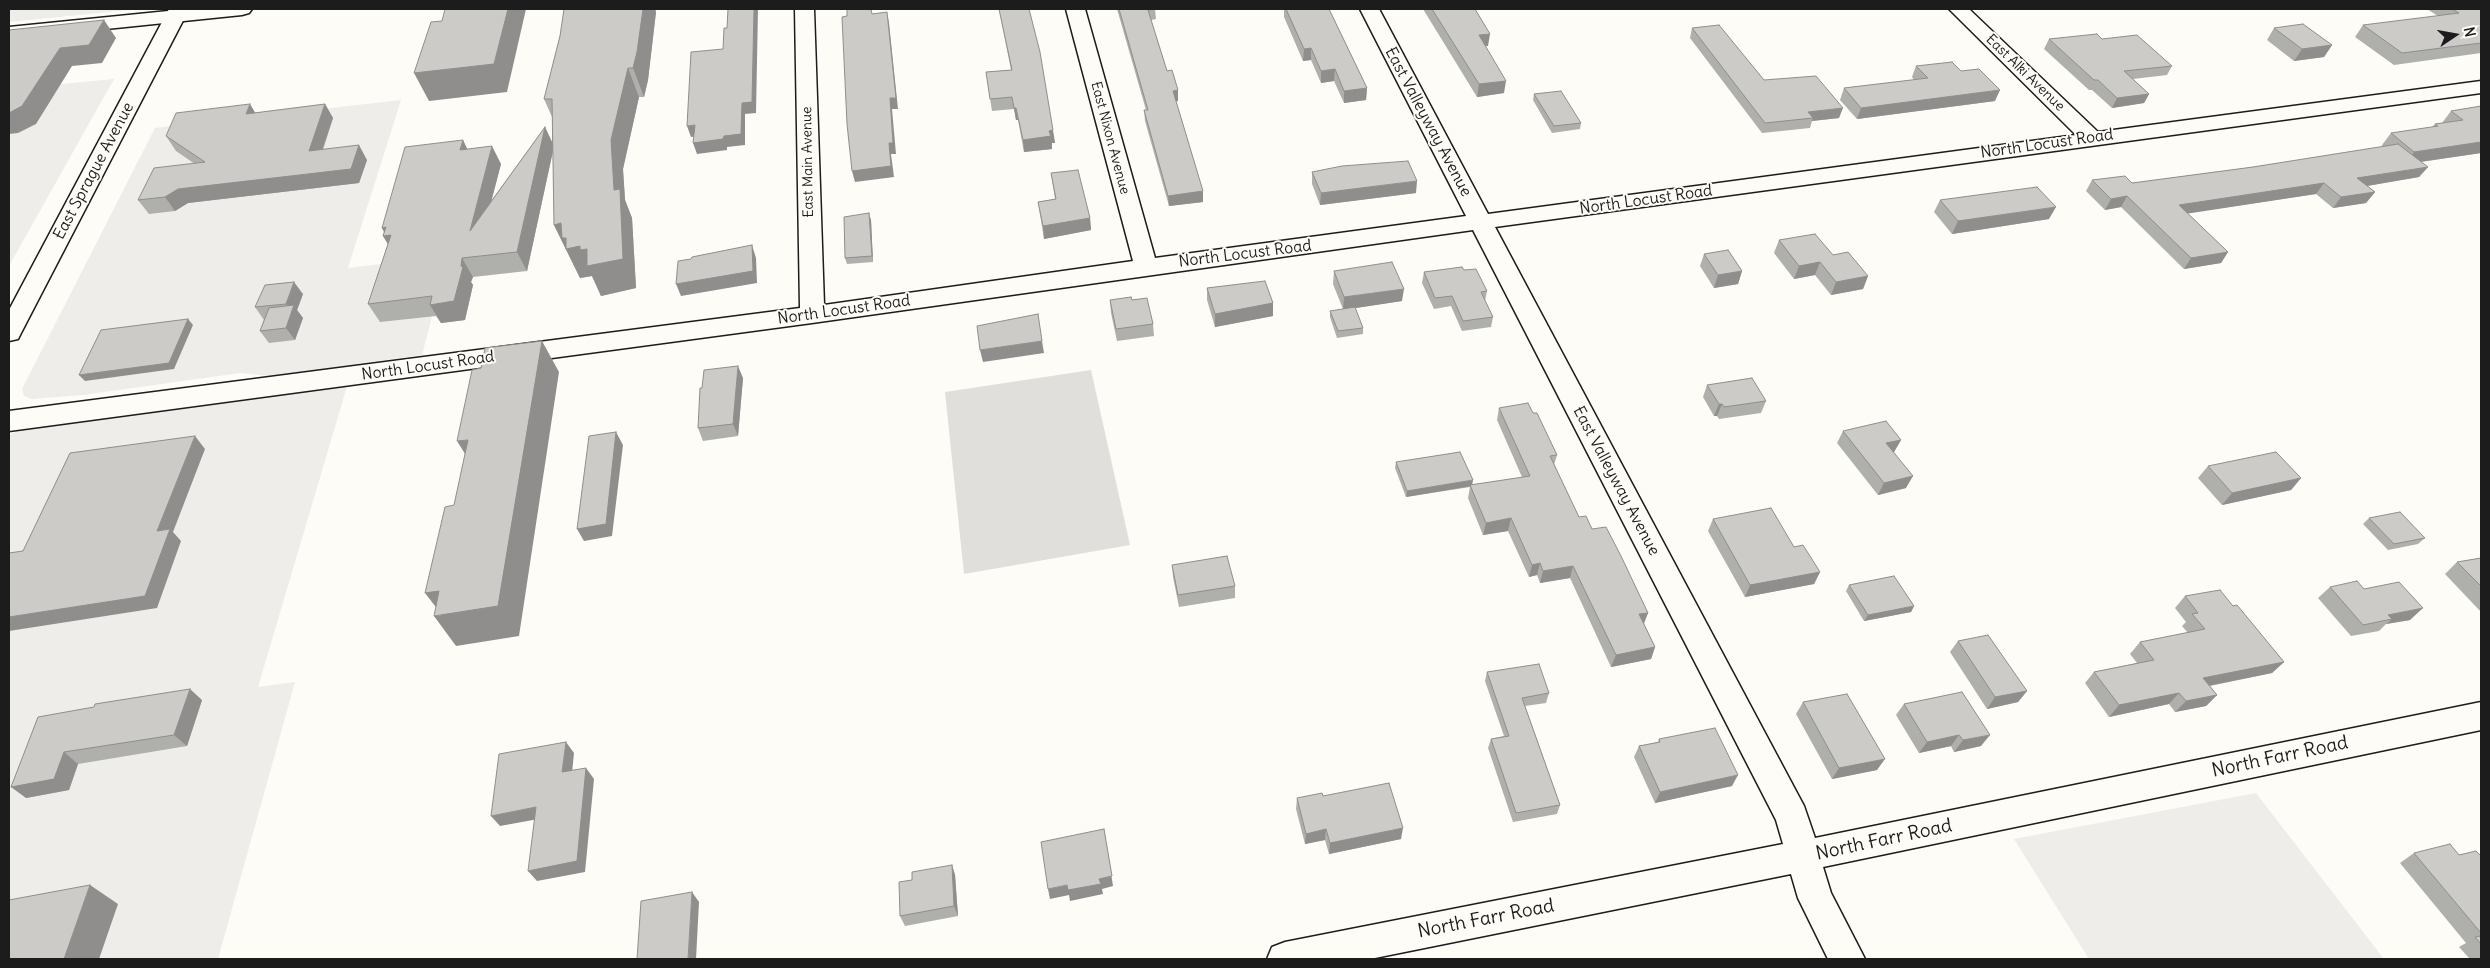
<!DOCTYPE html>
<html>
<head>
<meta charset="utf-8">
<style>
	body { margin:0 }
	#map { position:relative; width:2490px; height:968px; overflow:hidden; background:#fdfcf7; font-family:Delius,sans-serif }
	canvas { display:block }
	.frame { position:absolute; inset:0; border:10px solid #1c1c1c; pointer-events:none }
	.north { position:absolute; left:2430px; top:10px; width:50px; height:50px; -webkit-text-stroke:4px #fdfcf7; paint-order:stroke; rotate:78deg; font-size:14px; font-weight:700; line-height:20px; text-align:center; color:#1c1c1c }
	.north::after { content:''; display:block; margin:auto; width:18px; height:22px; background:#1c1c1c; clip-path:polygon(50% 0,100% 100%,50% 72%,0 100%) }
</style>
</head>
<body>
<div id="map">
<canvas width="2490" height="968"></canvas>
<div class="frame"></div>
<div class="north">N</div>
</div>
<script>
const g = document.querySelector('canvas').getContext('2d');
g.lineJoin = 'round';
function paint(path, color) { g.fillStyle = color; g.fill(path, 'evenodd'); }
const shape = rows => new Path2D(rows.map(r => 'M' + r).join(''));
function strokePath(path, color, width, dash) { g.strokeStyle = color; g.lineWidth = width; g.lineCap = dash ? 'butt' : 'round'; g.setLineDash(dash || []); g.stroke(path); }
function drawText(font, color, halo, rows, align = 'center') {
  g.font = font + ' Delius,sans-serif'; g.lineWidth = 4; g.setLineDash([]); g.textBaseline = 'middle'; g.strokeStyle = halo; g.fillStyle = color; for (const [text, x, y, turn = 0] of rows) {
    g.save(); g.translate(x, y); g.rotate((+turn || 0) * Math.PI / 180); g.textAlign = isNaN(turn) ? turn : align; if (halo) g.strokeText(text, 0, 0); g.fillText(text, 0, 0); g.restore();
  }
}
paint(shape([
	[9,9,139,9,9,22],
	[114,79,9,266,9,89],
	[401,100,348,268,448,256,422,355,270,376,240,373,83,395,32,399,24,396,22,389,155,128],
	[348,383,258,687,295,682,218,959,9,959,9,435,20,430],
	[2256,793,2384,959,2089,959,2014,839]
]), '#eeede9');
paint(shape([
	[1091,370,1130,545,964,574,945,392]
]), '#e0dfdb');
const minor = shape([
	[188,9,252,9,249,13,242,15,9,39,9,27,188,9],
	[795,9,814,9,824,305,1133,261,1066,9,1085,9,1155,258,1466,216,1360,9,1379,9,1488,214,2076,135,1949,9,1969,9,2098,132,2481,81,2481,93,1495,227,1804,806,1815,838,2481,702,2481,730,1823,867,1831,893,1865,959,1828,959,1798,898,1791,874,1370,959,1267,959,1272,947,1285,942,1783,844,1776,820,1473,230,812,323,9,431,9,411,800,308,795,9]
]);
const primary = shape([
	[169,9,189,9,21,333,18,339,9,341,9,310,169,9]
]);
strokePath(minor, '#1c1c1c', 3);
strokePath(primary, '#1c1c1c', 3);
paint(minor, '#fdfcf7');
paint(primary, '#fdfcf7');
paint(shape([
	[564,9,655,9,656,12,648,80,644,97,639,97,623,169,625,200,632,218,636,288,601,296,592,276,580,278,554,225,553,151,527,271,473,277,471,282,473,285,465,320,441,323,436,316,380,322,368,304,388,244,383,236,384,232,382,228,463,140,467,149,501,164,491,201,545,127,552,143,552,117,544,99,560,36],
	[999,9,1029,9,1055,143,1052,143,1052,149,1024,152,1018,120,1016,120,1014,109,992,111,986,72,1011,70],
	[1117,9,1155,9,1156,19,1151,20,1167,71,1178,101,1176,101,1203,202,1169,206,1145,121,1144,110,1146,110],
	[1284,9,1329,9,1367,88,1366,100,1344,103,1334,81,1321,83,1311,60,1303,61,1284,17],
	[1423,9,1475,9,1488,46,1485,46,1504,93,1477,97],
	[2427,9,2481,9,2481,53,2394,65,2355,37,2363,25,2438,16],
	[1692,28,1764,80,1839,118,1812,121,1810,128,1762,133,1690,38],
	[2274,28,2332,45,2324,57,2294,61,2267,40],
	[2049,39,2102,39,2172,66,2167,75,2133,79,2149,94,2144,103,2112,108,2092,90,2089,90,2044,49],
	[1916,66,1961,71,1995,101,1857,119,1840,100,1844,88,1914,80,1912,77],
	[1534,94,1581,123,1580,129,1552,133,1533,100],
	[325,104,333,118,323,150,367,160,359,183,188,203,175,211,149,214,138,200,195,164,176,151,166,136,255,113],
	[2481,106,2481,153,2421,162,2428,167,2419,177,2367,186,2375,192,2366,203,2333,208,2316,194,2187,213,2228,252,2221,263,2184,269,2121,207,2105,210,2086,191,2092,180,2132,183,2253,167,2383,147,2382,145,2391,133,2432,127,2435,124,2442,123,2451,111],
	[1312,172,1416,193,1320,205,1312,184],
	[1051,173,1090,218,1091,230,1044,239,1038,202,1055,199],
	[1940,200,2049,219,1952,234,1934,212],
	[871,220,873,262,847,264,845,258],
	[1779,240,1833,255,1868,276,1863,289,1831,295,1815,275,1794,279,1774,253],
	[1704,254,1742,271,1738,284,1714,288,1700,266],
	[1464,270,1487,291,1485,301,1493,317,1491,327,1462,331,1451,306,1434,309,1422,283,1424,272],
	[1334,271,1402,301,1355,308,1363,328,1363,334,1337,338,1330,317,1330,311,1343,309,1333,284],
	[1207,288,1273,303,1273,316,1215,327,1207,300],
	[303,294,297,310,303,318,295,340,269,343,260,331,264,320,255,307],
	[1110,300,1132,300,1153,324,1154,336,1117,341,1111,313],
	[743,378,738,436,703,441,698,428],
	[1707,385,1766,401,1761,413,1719,419,1717,416,1714,416,1703,397],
	[1499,408,1533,413,1557,455,1554,465,1579,517,1592,529,1648,613,1644,624,1655,647,1651,659,1611,667,1570,578,1540,583,1537,575,1529,577,1508,531,1483,535,1468,498,1470,487,1406,497,1395,468,1396,462,1472,485,1522,477,1497,420],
	[1843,431,1901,440,1894,452,1906,488,1878,495,1837,443],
	[2208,466,2301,478,2291,490,2222,505,2198,478],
	[2369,518,2425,538,2418,544,2388,550,2363,524],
	[1713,519,1794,547,1820,572,1814,584,1745,597,1708,531],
	[2481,558,2481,612,2445,574,2457,562],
	[1172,565,1235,586,1235,598,1179,607,1173,577],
	[1849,585,1914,606,1911,612,1864,621,1846,591],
	[2330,587,2364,589,2410,620,2386,624,2379,631,2351,636,2318,598],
	[2185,596,2233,606,2284,662,2272,673,2210,686,2217,695,2206,706,2175,712,2169,704,2109,717,2085,683,2094,672,2137,663,2130,654,2140,642,2188,633,2182,626,2186,622,2175,608],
	[1958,641,2027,691,2018,702,1987,709,1950,652],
	[1487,672,1549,693,1546,703,1525,706,1560,805,1557,814,1513,822,1488,748,1491,739,1504,736,1485,681],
	[202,700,187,746,78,764,69,790,26,798,38,717],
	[1803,702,1877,770,1832,779,1796,714],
	[1904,704,1981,746,1954,752,1951,746,1919,753,1896,715],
	[1659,739,1732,786,1655,803,1634,757,1639,746,1658,742],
	[1323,796,1401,839,1329,854,1325,840,1305,844,1296,809,1297,798],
	[2414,853,2481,856,2481,959,2470,959,2459,947,2466,943,2400,863],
	[952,865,955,875,958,916,905,926,900,916,912,880]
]), '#afafac');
paint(shape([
	[508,9,526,9,507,92,429,101,414,73],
	[643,9,655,9,656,12,648,80,644,97,633,68],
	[754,9,758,9,756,113,745,114,745,145,727,147,727,150,697,154,693,143,742,103],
	[887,12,889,23,898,109,892,109,896,154,891,154,894,177,855,182,852,171,889,143,890,98],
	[104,20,116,38,102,63,72,66,36,124,18,133,9,134,9,113,60,48],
	[1490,34,1488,46,1477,47,1479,35],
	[2332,45,2324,57,2294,61,2302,49],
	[1311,48,1311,60,1303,61,1304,49],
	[628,68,639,97,623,169,625,200,632,218,636,288,601,296,592,276,580,278,554,225,561,223,580,246,587,249,614,190,611,140],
	[1335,69,1334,81,1321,83,1321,71],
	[1506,81,1504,93,1477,97,1479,84],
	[1367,88,1366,100,1344,103,1344,91],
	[1178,90,1178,101,1174,102,1173,91],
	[2000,90,1995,101,1857,119,1861,108],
	[2149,94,2144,103,2112,108,2117,98],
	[250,104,259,119,246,114],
	[325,104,333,118,317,165,309,151],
	[1014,108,1016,108,1018,120,1016,120],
	[1843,108,1839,118,1812,121,1813,118,1808,112],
	[695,125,699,136,691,137,687,126],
	[545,127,554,146,527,271,517,252],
	[1053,130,1055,143,1052,143,1052,149,1024,152,1023,140,1049,131],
	[463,140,472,159,460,150],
	[2481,142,2481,153,2405,164,2414,152],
	[359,145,367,160,359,183,188,203,175,211,165,197,178,189],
	[492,146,501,164,479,249,470,231],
	[2428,167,2419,177,2349,189,2357,178],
	[1417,181,1416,193,1320,205,1321,193],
	[2324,183,2316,194,2172,216,2179,205],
	[1203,191,1203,202,1169,206,1168,196],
	[2375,192,2366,203,2333,208,2341,197],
	[2127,196,2121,207,2105,210,2111,199],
	[2056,207,2049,219,1952,234,1958,221],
	[869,213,871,220,873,262,872,256],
	[1090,218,1091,230,1044,239,1043,226],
	[386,227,391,235,394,254,383,236,386,235,382,228],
	[752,245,756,258,757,283,681,296,676,284],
	[2228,252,2221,263,2184,269,2191,258],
	[462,258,473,277,471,282,473,285,465,320,441,323,430,305,461,266],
	[1820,262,1815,275,1794,279,1799,266],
	[1742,271,1738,284,1714,288,1718,275],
	[1868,276,1863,289,1831,295,1836,282],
	[294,282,303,294,297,310,303,318,295,340,286,328,291,313,286,304],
	[1404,289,1402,301,1343,310,1344,297],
	[1273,303,1273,316,1215,327,1215,314],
	[188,319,193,325,174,369,85,381,79,375],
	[542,341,559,372,519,636,456,646,434,616,442,615,425,593],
	[1042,341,1044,353,983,362,980,350],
	[738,366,743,378,738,436,733,424],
	[1719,404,1722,404,1717,416,1714,416],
	[616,432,623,445,612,536,584,541,577,529],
	[195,436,205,449,173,532,181,541,157,608,9,631,9,617,157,531],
	[468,440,477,473,457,441],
	[1901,440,1894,452,1880,455,1886,443],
	[1913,476,1906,488,1878,495,1884,483],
	[2301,478,2291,490,2222,505,2232,493],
	[1473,480,1472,486,1406,497,1407,491],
	[1511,518,1508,531,1483,535,1486,523],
	[1540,563,1537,575,1529,577,1532,565],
	[1573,566,1570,578,1540,583,1543,571],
	[1820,572,1814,584,1745,597,1750,585],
	[1914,606,1911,612,1864,621,1868,615],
	[2423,608,2410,620,2386,624,2392,619,2388,615],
	[1648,613,1643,625,1639,614],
	[1655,647,1651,659,1611,667,1616,655],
	[2284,662,2272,673,2192,689,2203,678],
	[190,689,202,700,187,746,174,735],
	[2027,691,2018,702,1987,709,1995,697],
	[2179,693,2169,704,2109,717,2119,705],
	[2217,695,2206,706,2175,712,2186,701],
	[1959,735,1951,746,1919,753,1927,742],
	[1990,735,1981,746,1954,752,1963,740],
	[566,742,574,753,571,783,562,772],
	[64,752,78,764,69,790,26,798,11,787],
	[1885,759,1877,770,1832,779,1839,768],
	[586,768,594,779,585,872,537,881,528,871],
	[1738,775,1732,786,1655,803,1660,792],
	[536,807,544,818,500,826,491,816],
	[1403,828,1401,839,1329,854,1330,843],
	[1104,829,1113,886,1102,889,1103,894,1070,901,1069,895,1050,899,1048,889,1099,879],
	[1326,829,1325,840,1305,844,1306,834],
	[952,865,955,875,958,916,954,906],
	[90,885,118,904,99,959,64,959],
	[692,892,699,902,696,959,688,959]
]), '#8f8e8c');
const building = shape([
	[445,9,508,9,494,64,414,73,431,22,442,21,445,9],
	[564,9,643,9,637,52,633,68,628,68,611,140,614,190,620,189,623,259,587,266,587,249,580,250,580,246,566,249,566,238,562,238,561,223,554,225,552,99,544,99,560,36,564,9],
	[728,9,754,9,752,102,742,103,741,134,724,136,723,139,693,143,695,125,687,126,691,52,723,49,724,28,727,28,728,9],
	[847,9,871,9,872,14,887,12,896,98,890,98,893,143,889,143,891,166,852,171,847,124,842,17,847,16,847,9],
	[999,9,1029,9,1040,52,1053,130,1049,131,1051,136,1023,140,1016,108,1014,108,1012,97,990,99,986,72,1012,70,999,9],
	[1119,9,1155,9,1148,10,1167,71,1172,70,1178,90,1173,91,1203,191,1168,196,1144,110,1148,110,1119,9],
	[1286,9,1329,9,1367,88,1344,91,1335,69,1321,71,1311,48,1304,49,1286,9],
	[1432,9,1475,9,1490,34,1479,35,1506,81,1479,84,1432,9],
	[2452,9,2481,9,2481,43,2402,53,2363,25,2459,13,2452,9],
	[104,20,89,45,60,48,22,106,9,113,9,30,104,20],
	[2303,24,2332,45,2302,49,2274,28,2303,24],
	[1719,25,1764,80,1816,76,1843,108,1808,112,1813,118,1765,123,1692,28,1719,25],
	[2097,34,2102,39,2137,35,2172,66,2124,71,2149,94,2117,98,2098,80,2094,80,2049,39,2097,34],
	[1952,62,1961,71,1979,69,2000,90,1861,108,1844,88,1928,78,1916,66,1952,62],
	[1561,91,1581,123,1554,126,1534,94,1561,91],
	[250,104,246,114,325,104,309,151,359,145,351,169,178,189,165,197,138,200,154,168,205,162,166,136,176,113,250,104],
	[2481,106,2481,142,2414,152,2391,133,2438,126,2435,124,2463,120,2451,111,2481,106],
	[545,127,517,252,462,258,461,266,463,267,454,301,430,305,432,296,368,304,391,235,383,236,386,227,382,228,405,147,463,140,460,150,492,146,470,231,545,127],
	[2398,144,2428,167,2357,178,2375,192,2341,197,2324,183,2179,205,2228,252,2191,258,2127,196,2111,199,2092,180,2125,176,2132,183,2253,167,2398,144],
	[1408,161,1417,181,1321,193,1312,172,1342,166,1408,161],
	[1078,170,1090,218,1043,226,1038,202,1056,199,1051,173,1078,170],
	[2037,187,2056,207,1958,221,1940,200,2037,187],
	[869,213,872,256,845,258,844,217,869,213],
	[1815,234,1833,255,1848,252,1868,276,1836,282,1820,262,1799,266,1779,240,1815,234],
	[752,245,753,271,676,284,678,261,691,259,692,257,752,245],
	[1728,250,1742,271,1718,275,1704,254,1728,250],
	[1392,262,1404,289,1344,297,1334,271,1392,262],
	[1462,267,1464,270,1476,269,1487,291,1481,292,1493,317,1463,321,1452,296,1435,298,1424,272,1462,267],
	[1265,281,1273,303,1215,314,1207,288,1265,281],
	[294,282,286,304,255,307,265,285,294,282],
	[1131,297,1132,300,1147,298,1153,324,1116,329,1110,300,1131,297],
	[294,305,286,328,260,331,269,308,294,305],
	[1355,307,1363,328,1338,331,1330,311,1355,307],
	[1038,314,1042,341,980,350,977,326,1038,314],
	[188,319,169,363,79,375,101,330,188,319],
	[542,341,498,606,434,616,439,591,425,593,445,507,454,505,468,440,457,441,472,370,481,368,485,348,542,341],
	[738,366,733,424,698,428,700,388,702,388,704,370,738,366],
	[1752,378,1766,401,1724,407,1722,404,1719,404,1707,385,1752,378],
	[1528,403,1533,413,1537,413,1557,455,1550,456,1579,517,1586,516,1592,529,1606,527,1621,556,1648,613,1639,614,1655,647,1616,655,1573,566,1543,571,1540,563,1532,565,1511,518,1486,523,1470,485,1530,476,1499,408,1528,403],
	[1886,421,1901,440,1886,443,1913,476,1884,483,1843,431,1886,421],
	[616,432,606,524,577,529,589,436,616,432],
	[195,436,157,531,170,529,145,596,9,617,9,553,23,551,70,453,195,436],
	[1460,452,1473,480,1407,491,1396,462,1460,452],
	[2276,452,2301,478,2232,493,2208,466,2276,452],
	[1771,508,1794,547,1803,545,1820,572,1750,585,1713,519,1771,508],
	[2400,512,2425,538,2394,544,2369,518,2400,512],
	[1227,556,1235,586,1178,595,1172,565,1227,556],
	[2481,558,2481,586,2457,562,2481,558],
	[1894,576,1914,606,1868,615,1849,585,1894,576],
	[2357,581,2364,589,2399,582,2423,608,2388,615,2392,619,2363,625,2330,587,2357,581],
	[2220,590,2233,606,2237,605,2284,662,2203,678,2217,695,2186,701,2179,693,2119,705,2094,672,2154,660,2140,642,2205,629,2192,614,2198,613,2185,596,2220,590],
	[1988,635,2027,691,1995,697,1958,641,1988,635],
	[1539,664,1549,693,1522,698,1560,805,1516,813,1491,739,1509,736,1487,672,1539,664],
	[190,689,174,735,64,752,54,779,11,787,38,717,94,707,95,704,190,689],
	[1962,692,1990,735,1963,740,1959,735,1927,742,1904,704,1962,692],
	[1847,694,1885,759,1839,768,1803,702,1847,694],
	[1715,728,1738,775,1660,792,1639,746,1660,742,1659,739,1715,728],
	[566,742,562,772,586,768,577,861,528,871,536,807,491,816,499,754,566,742],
	[1389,783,1403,828,1330,843,1326,829,1306,834,1297,798,1322,793,1323,796,1389,783],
	[1104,829,1112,876,1099,879,1101,884,1068,890,1067,885,1048,889,1041,842,1104,829],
	[2450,844,2459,855,2476,851,2481,856,2481,933,2414,853,2450,844],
	[952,865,954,906,900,916,899,882,912,880,912,872,952,865],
	[90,885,64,959,9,959,9,900,90,885],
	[692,892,688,959,637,959,641,901,692,892],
	[2481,936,2481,944,2475,937,2481,936]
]);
paint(building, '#cccbc8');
strokePath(building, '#8f8e8c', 1);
drawText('14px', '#1c1c1c', '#fdfcf7', [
	["East Alki Avenue",2025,73,44],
	["East Nixon Avenue",1110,138,75],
	["East Main Avenue",808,162,-91]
]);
drawText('16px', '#1c1c1c', '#fdfcf7', [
	["East Valleyway Avenue",1428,122,62],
	["North Locust Road",2047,144,-8],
	["East Sprague Avenue",94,171,-62],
	["North Locust Road",1646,200,-8],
	["North Locust Road",1245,254,-7],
	["North Locust Road",844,310,-8],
	["North Locust Road",428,366,-8],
	["East Valleyway Avenue",1616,481,62]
]);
drawText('19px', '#1c1c1c', '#fdfcf7', [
	["North Farr Road",2280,757,-12],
	["North Farr Road",1884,840,-12],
	["North Farr Road",1486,919,-11]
]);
</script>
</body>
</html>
